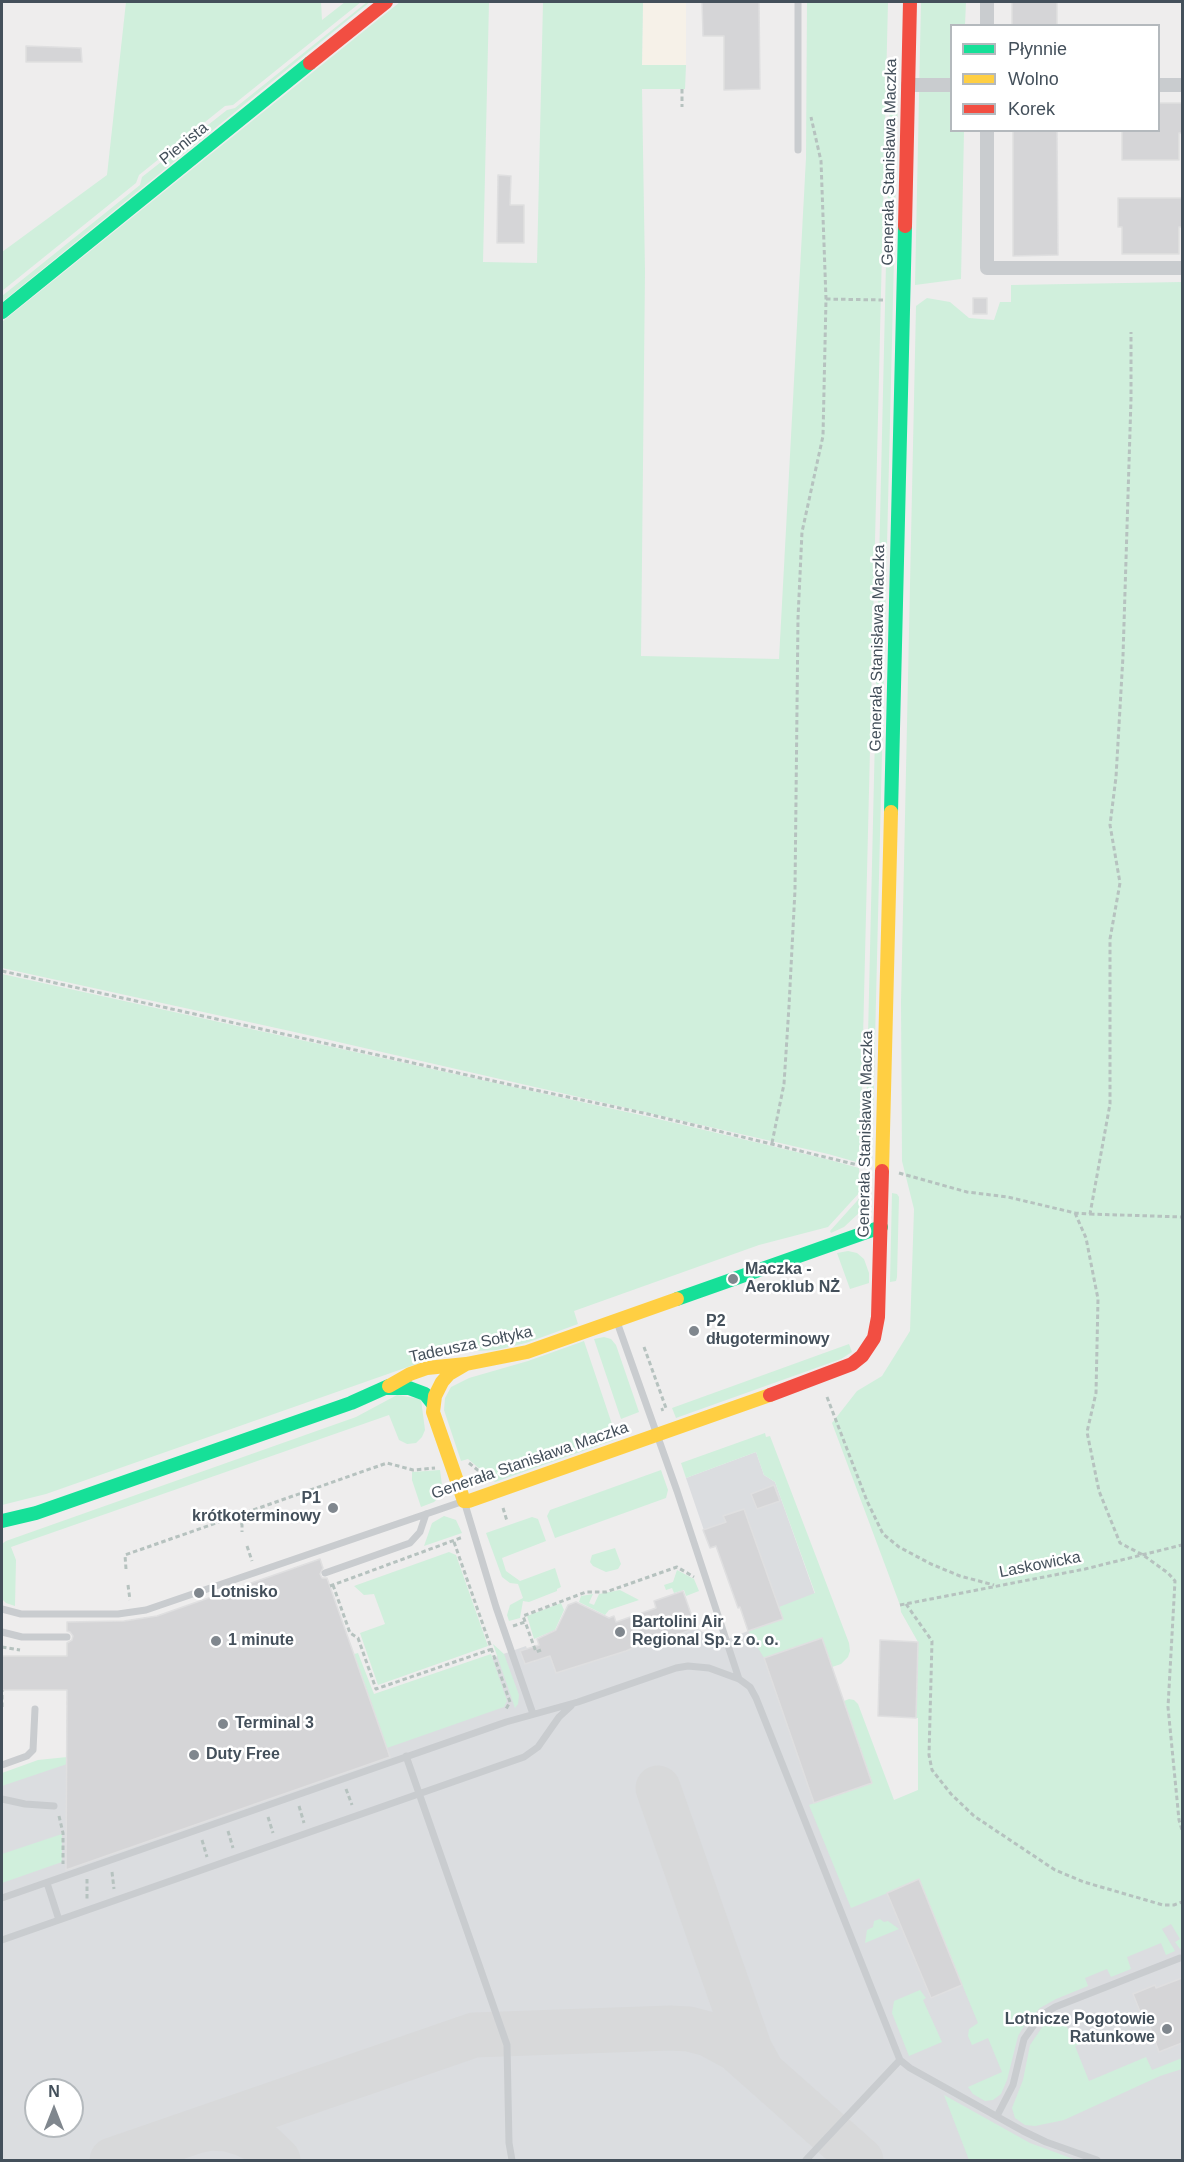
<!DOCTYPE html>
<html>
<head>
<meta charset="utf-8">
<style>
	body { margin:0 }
	#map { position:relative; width:1184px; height:2162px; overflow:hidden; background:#eeeded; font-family:Arial,sans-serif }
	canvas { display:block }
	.frame { position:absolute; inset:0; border:3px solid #44505b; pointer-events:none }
	.legend { position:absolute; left:950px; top:24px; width:210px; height:108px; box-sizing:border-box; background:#fff; border:2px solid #b4b9bd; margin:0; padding:8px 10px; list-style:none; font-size:18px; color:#44505b }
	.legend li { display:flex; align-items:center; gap:12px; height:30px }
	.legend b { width:30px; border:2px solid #b4b9bd }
	.north { position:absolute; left:24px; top:2078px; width:60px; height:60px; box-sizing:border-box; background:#fff; border:2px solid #b4b9bd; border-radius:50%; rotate:0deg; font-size:16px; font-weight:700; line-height:24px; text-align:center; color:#44505b }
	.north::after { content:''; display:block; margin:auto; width:21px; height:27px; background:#80878e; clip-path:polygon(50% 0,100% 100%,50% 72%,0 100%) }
</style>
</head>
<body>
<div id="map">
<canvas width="1184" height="2162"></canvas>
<div class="frame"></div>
<ul class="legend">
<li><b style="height:8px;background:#16e098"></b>Płynnie</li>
<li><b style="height:8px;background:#ffcf43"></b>Wolno</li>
<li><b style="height:8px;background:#f24e42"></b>Korek</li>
</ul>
<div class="north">N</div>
</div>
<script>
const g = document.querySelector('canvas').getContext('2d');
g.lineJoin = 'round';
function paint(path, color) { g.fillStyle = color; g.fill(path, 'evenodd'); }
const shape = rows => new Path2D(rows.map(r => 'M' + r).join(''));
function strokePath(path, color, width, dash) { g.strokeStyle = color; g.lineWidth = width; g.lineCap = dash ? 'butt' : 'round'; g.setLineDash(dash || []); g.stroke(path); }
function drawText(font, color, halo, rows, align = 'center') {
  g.font = font + ' Arial,sans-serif'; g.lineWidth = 5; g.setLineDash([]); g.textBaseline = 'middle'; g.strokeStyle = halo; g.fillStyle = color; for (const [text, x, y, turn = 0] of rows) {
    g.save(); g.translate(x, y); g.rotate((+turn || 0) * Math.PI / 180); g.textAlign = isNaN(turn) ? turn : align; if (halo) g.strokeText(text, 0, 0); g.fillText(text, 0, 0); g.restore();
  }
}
paint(shape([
	[643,2,686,2,686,65,642,66]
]), '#f6f1e8');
paint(shape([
	[756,1452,764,1475,775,1482,838,1659,832,1667,845,1705,966,1982,1182,1910,1182,2160,2,2160,2,1783,67,1760,67,1656,332,1592,370,1701,526,1646,532,1662,544,1658,537,1639,556,1630,568,1605,576,1602,609,1618,614,1616,616,1622,656,1608,654,1601,683,1591,696,1628,720,1642,748,1631,740,1608,738,1608,716,1547,710,1548,686,1478],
	[36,2090,72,2090,72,2126,36,2126]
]), '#dbdde0');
paint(shape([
	[126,2,321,2,322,20,345,2,361,2,233,105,225,106,139,175,136,183,2,291,2,252,107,175],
	[367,2,370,2,2,302,2,296,140,185,142,177,227,110,235,108],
	[400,2,489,2,483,262,537,263,543,2,643,2,642,65,686,65,685,89,642,89,645,272,641,656,779,659,806,158,807,2,888,2,860,1163,828,1154,290,1031,2,968,2,322],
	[921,2,966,2,965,25,952,26,952,130,964,131,961,279,915,285],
	[890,91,898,91,872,1165,865,1164],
	[1182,282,1182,1948,1180,1949,1175,1942,1180,1939,1171,1924,1162,1929,1175,1951,1166,1955,1161,1943,1127,1957,1131,1969,1111,1977,1107,1969,1085,1978,1088,1986,1056,1999,1040,2008,1027,2021,1018,2036,1007,2080,1001,2094,993,2100,985,2101,973,2094,968,2087,1002,2072,988,2038,972,2045,968,2036,969,2029,978,2023,919,1880,851,1908,809,1805,872,1782,844,1701,849,1699,854,1700,858,1704,894,1800,918,1790,918,1718,916,1718,918,1642,901,1612,900,1605,832,1423,857,1391,882,1376,910,1331,914,1209,902,1161,901,1002,916,306,927,298,950,302,969,318,994,320,1000,302,1011,302,1011,285],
	[2,974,654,1118,826,1159,859,1168,860,1192,828,1227,759,1245,574,1311,578,1324,526,1343,496,1350,455,1352,442,1355,46,1494,2,1505],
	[865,1192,870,1192,859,1213,844,1227,831,1233,830,1231],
	[892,1193,897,1194,899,1197,897,1277,896,1281,890,1282],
	[848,1251,857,1253,864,1259,869,1273,869,1283,850,1289,837,1253],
	[604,1337,611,1339,616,1345,639,1412,621,1419,594,1339],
	[584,1341,617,1439,495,1482,468,1459,461,1461,444,1410,445,1398,451,1387,469,1378,528,1361],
	[849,1344,852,1352,841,1359,676,1418,672,1408],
	[397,1395,421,1399,425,1430,422,1437,416,1443,407,1444,399,1440,389,1415,11,1547,16,1560,15,1606,6,1603,2,1599,2,1544,6,1541,356,1417],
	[765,1433,766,1437,770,1436,849,1643,850,1651,848,1657,841,1664,832,1667,822,1638,764,1658,748,1631,783,1619,779,1607,815,1593,775,1482,764,1475,756,1452,686,1478,681,1463],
	[440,1470,442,1485,440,1496,434,1502,421,1507,412,1480,412,1472],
	[661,1470,668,1490,666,1498,555,1538,547,1516,550,1510],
	[444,1516,456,1520,462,1533,424,1546,432,1523],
	[532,1517,538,1519,546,1541,502,1558,506,1571,520,1581,555,1568,561,1587,557,1589,557,1591,529,1602,523,1601,520,1618,509,1621,507,1615,510,1605,523,1598,518,1584,510,1583,502,1577,486,1533],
	[615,1548,621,1564,618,1569,606,1572,593,1566,590,1562,592,1555],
	[449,1552,456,1555,488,1646,378,1685,360,1633,385,1624,374,1594,364,1595,354,1586],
	[677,1570,694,1579,699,1591,686,1596,684,1590,674,1593,672,1588,666,1590,664,1585,673,1582],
	[620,1590,639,1600,609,1610,605,1615,579,1602,581,1596,593,1594,589,1603,594,1605,599,1594],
	[561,1603,564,1610,555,1630,534,1639,527,1616],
	[493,1644,504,1654,519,1695,518,1704,515,1708],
	[358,1653,374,1694,491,1654,507,1701,504,1707,387,1748,354,1654],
	[67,1757,67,1764,2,1786,2,1773,38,1760],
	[62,1834,62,1862,2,1883,2,1854],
	[880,1919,884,1922,888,1921,899,1929,865,1943,867,1930,873,1927,874,1921],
	[920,1990,926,1998,923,2000,942,2042,909,2056,892,2013,894,2001],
	[1061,2014,1072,2038,1089,2031,1092,2039,1075,2046,1089,2081,1146,2057,1152,2070,1182,2058,1182,2069,1160,2076,1064,2120,1035,2126,1025,2125,1015,2118,1012,2108,1023,2080,1030,2045,1045,2023],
	[944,2095,1030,2143,1076,2160,969,2160]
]), '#d0efdc');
strokePath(shape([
	[658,1788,750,2050,760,2068],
	[201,2130,210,2128,227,2129,244,2134,257,2140,278,2160],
	[112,2160,474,2035,670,2028,689,2029,708,2034,736,2049,861,2160]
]), '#d8d9da', 45);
const building = shape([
	[702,2,759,2,760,89,724,90,724,36,703,36,702,2],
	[1012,2,1057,2,1057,26,1012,26,1012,2],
	[26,46,81,48,82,62,26,62,26,46],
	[1158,103,1182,103,1182,133,1179,133,1179,160,1122,160,1122,130,1158,130,1158,103],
	[1013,130,1057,130,1058,255,1013,256,1013,130],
	[498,175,511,176,510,205,524,205,524,243,497,243,498,175],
	[1118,198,1182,198,1182,227,1179,227,1179,254,1122,254,1122,227,1118,227,1118,198],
	[973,298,987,298,987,314,973,314,973,298],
	[774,1485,780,1501,757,1509,751,1494,774,1485],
	[744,1509,783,1619,748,1631,740,1607,738,1608,716,1546,710,1548,703,1530,726,1522,723,1516,744,1509],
	[320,1559,323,1568,320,1574,322,1578,327,1578,390,1757,66,1870,67,1690,2,1690,2,1656,67,1656,67,1643,72,1640,73,1636,70,1632,67,1631,67,1622,124,1621,157,1616,320,1559],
	[683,1591,696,1628,660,1641,659,1637,626,1651,556,1673,550,1656,525,1664,520,1651,539,1645,537,1639,556,1630,568,1605,576,1602,609,1618,614,1616,616,1622,656,1608,654,1601,683,1591],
	[822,1638,872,1783,814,1803,764,1658,822,1638],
	[880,1640,918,1642,916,1718,878,1716,880,1640],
	[919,1879,962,1985,931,1998,887,1893,919,1879],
	[1182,1978,1182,2043,1159,2052,1145,2013,1141,2014,1133,1994,1155,1985,1156,1988,1182,1978]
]);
paint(building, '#d5d5d7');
strokePath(building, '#dfdfe0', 1.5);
strokePath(shape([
	[682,89,682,107],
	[826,299,883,300],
	[2,971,516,1086,648,1114,866,1167],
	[772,1143,784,1084,789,1006,795,890,798,618,802,532,823,436,826,299,821,161,811,117],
	[899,1173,967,1192,1008,1197,1075,1213,1090,1214,1110,1104,1110,939,1120,883,1110,825,1116,777,1123,656,1131,399,1131,332],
	[1075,1213,1086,1238,1098,1299,1096,1393,1087,1432,1099,1491,1120,1543,1143,1555,1168,1573,1175,1581,1168,1707,1179,1820,1182,1830],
	[1090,1214,1182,1217],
	[644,1347,666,1408,661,1410],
	[827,1397,867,1501,883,1534,899,1547,931,1564,960,1576,994,1585],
	[469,1463,485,1476],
	[503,1508,507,1521],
	[239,1516,242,1525,242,1532],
	[454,1542,510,1702,506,1709],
	[247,1546,252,1561],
	[126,1569,125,1555,387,1463,413,1470,435,1468],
	[128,1585,130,1600],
	[333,1585,350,1633,358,1638,376,1689,492,1649],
	[330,1586,463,1537],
	[906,1604,932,1641,929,1755,932,1770,951,1794,974,1816,1055,1870,1084,1882,1163,1905,1174,1905,1182,1902],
	[900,1605,1085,1569,1182,1545],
	[513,1626,525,1622],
	[2,1647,20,1650],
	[541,1650,536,1652,523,1616,586,1592,606,1592,677,1567,694,1577],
	[2,1707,2,1690],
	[346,1789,352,1805],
	[299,1806,304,1823],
	[59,1816,63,1833,63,1864],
	[268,1817,273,1833],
	[228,1831,233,1848],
	[202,1840,207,1857],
	[112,1872,114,1889],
	[87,1879,87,1899]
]), '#b6c2bf', 3, [4.5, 3]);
strokePath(shape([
	[798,2,798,150],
	[617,1322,677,1491,739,1679],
	[325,1573,410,1543,420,1532,426,1514],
	[2,1609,21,1614,118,1614,146,1610,464,1501,496,1607,533,1714],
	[2,1632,22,1637,67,1637],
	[406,1756,507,2045,509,2143,512,2160],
	[2,1765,27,1756,33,1750,35,1709],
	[2,1799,25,1804,54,1806],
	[47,1883,59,1920],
	[2,1898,506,1722,578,1702,676,1668,688,1666,709,1668,739,1679,750,1687,756,1698,900,2060,910,2068,1023,2131,1046,2142,1097,2160],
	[2,1940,524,1757,538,1747,559,1717,571,1706],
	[997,2116,1013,2085,1024,2039,1036,2022,1045,2013,1055,2007,1180,1958],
	[806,2160,900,2060]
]), '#c9cccf', 7);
strokePath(shape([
	[987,2,987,26],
	[908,85,952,85],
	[1158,85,1182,85],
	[987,130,987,268,1182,268]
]), '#c9cccf', 14);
strokePath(shape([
	[2,312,310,63],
	[891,812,905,226],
	[677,1299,881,1227],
	[386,1388,409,1388,425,1394,433,1404],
	[2,1521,36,1513,351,1403,389,1386]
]), '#16e098', 14);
strokePath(shape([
	[882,1171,891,812],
	[466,1364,449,1374,442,1382,435,1396,433,1412,464,1501,469,1501,770,1395],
	[389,1386,410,1374,427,1368,466,1364,527,1352,677,1299]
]), '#ffcf43', 14);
strokePath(shape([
	[310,63,386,2],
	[905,226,910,2],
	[770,1395,852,1364,862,1356,874,1338,878,1317,882,1171]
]), '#f24e42', 14);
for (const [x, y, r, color] of [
	[733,1279,6,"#80878e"],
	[694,1331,6,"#80878e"],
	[333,1508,6,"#80878e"],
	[199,1593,6,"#80878e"],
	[620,1632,6,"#80878e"],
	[216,1641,6,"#80878e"],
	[223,1724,6,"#80878e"],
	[194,1755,6,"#80878e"],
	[1167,2029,6,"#80878e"]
]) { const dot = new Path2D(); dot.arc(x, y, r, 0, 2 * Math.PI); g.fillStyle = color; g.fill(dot); strokePath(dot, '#fff', 2); }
drawText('16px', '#44505b', '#fff', [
	["Pienista",184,144,-39],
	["Generała Stanisława Maczka",890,162,-89],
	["Generała Stanisława Maczka",878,648,-89],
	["Generała Stanisława Maczka",866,1134,-89],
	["Tadeusza Sołtyka",471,1345,-12],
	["Generała Stanisława Maczka",530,1461,-19],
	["Laskowicka",1040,1565,-11]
]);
drawText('bold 16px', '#44505b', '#fff', [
	["Maczka -",745,1270],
	["Aeroklub NŻ",745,1288],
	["P2",706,1322],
	["długoterminowy",706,1340],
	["P1",321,1499,"right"],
	["krótkoterminowy",321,1517,"right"],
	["Lotnisko",211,1593],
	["Bartolini Air",632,1623],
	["Regional Sp. z o. o.",632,1641],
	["1 minute",228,1641],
	["Terminal 3",235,1724],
	["Duty Free",206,1755],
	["Lotnicze Pogotowie",1155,2020,"right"],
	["Ratunkowe",1155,2038,"right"]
], 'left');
</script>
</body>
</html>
